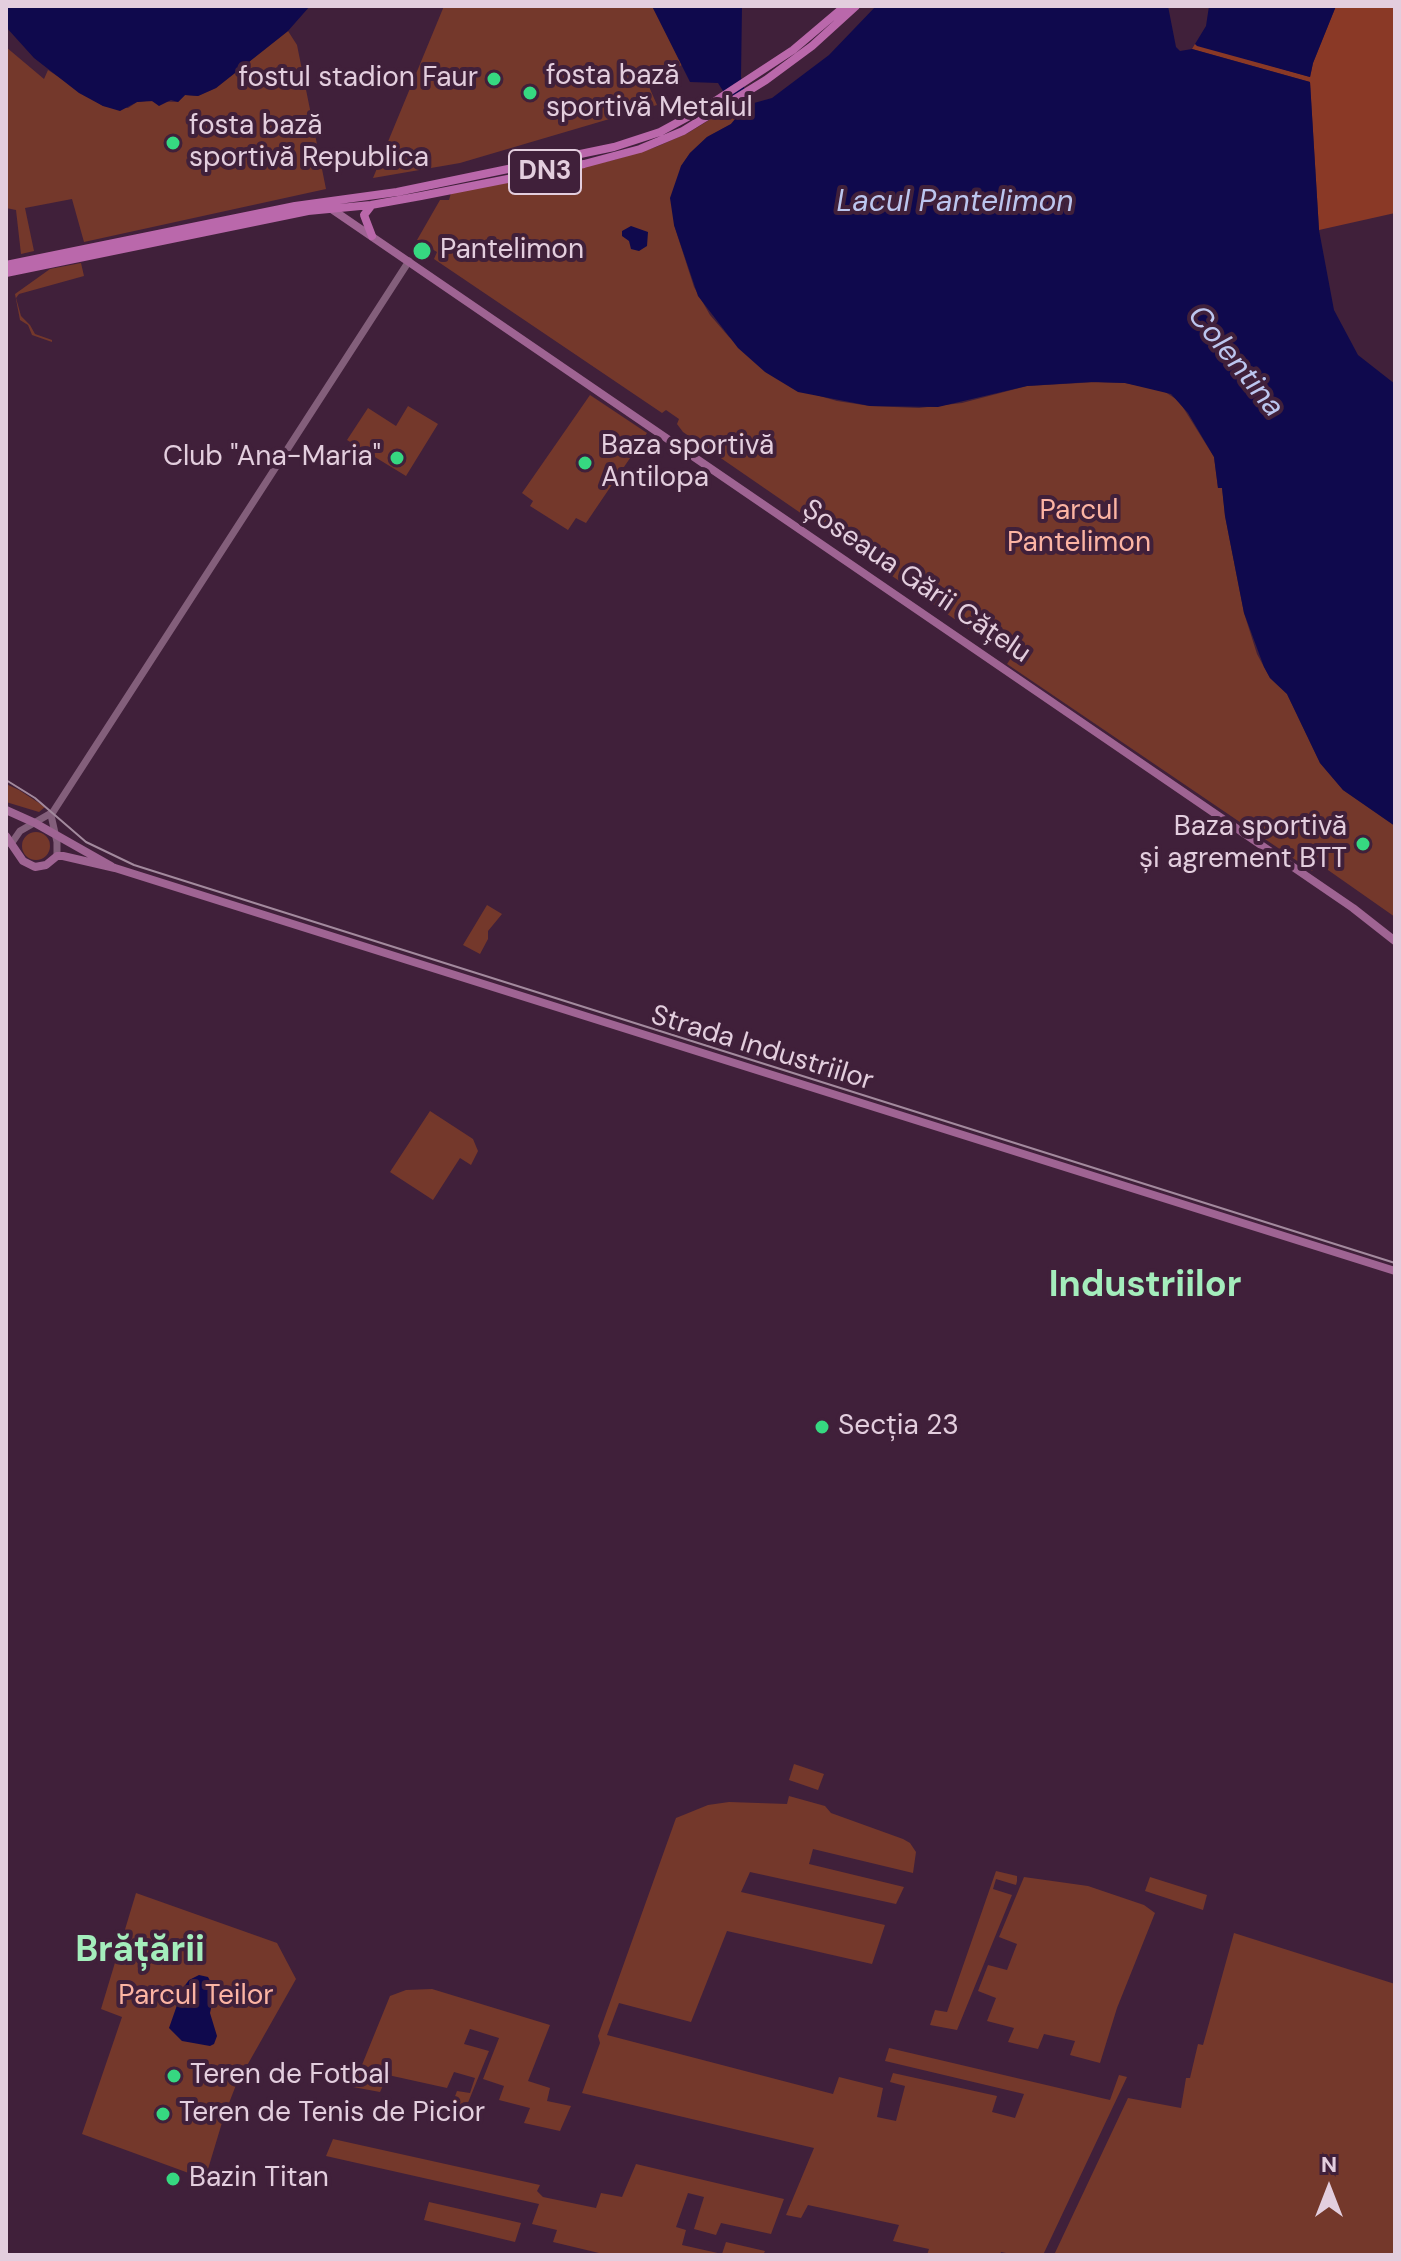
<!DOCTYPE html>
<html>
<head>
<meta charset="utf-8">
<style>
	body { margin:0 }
	#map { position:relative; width:1401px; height:2261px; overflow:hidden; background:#40203a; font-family:"DM Sans",sans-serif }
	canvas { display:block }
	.frame { position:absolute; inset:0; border:8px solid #e3cede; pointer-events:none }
	.north { position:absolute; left:1289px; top:2149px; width:80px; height:80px; -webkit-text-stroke:6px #40203a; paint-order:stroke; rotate:0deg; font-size:22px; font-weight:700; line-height:32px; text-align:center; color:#e3cede }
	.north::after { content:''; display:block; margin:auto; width:28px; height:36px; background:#e3cede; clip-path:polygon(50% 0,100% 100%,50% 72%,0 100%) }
</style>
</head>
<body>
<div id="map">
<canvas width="1401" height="2261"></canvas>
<div class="frame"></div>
<div class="north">N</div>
</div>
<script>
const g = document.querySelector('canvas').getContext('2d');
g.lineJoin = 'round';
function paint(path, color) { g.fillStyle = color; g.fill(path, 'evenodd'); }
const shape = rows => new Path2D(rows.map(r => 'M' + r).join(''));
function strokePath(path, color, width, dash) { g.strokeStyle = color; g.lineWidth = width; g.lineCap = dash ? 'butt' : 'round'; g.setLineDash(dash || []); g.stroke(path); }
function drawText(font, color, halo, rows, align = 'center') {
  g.font = font + ' "DM Sans",sans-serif'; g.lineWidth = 8; g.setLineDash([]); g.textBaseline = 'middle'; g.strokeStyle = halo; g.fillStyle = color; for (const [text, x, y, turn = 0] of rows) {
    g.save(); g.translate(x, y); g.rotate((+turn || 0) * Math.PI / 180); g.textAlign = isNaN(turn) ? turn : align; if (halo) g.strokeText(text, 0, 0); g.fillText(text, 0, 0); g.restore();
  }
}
paint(shape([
	[444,6,652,6,682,65,647,82,657,105,460,163,373,178],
	[288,31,297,45,326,189,84,242,72,199,25,208,34,251,21,254,16,210,6,208,6,47,44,79,48,70,103,106,128,108,137,102,146,101,178,102,185,95,198,96,216,88],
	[732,106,736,118,731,124,707,137,690,153,681,166,674,225,694,287,710,315,729,337,792,388,837,401,870,406,919,408,962,403,1027,386,1098,382,1125,383,1162,390,1179,401,1214,457,1218,488,1222,487,1225,516,1244,613,1257,654,1270,678,1287,694,1320,763,1343,790,1395,826,1395,917,1318,863,1312,871,1007,664,1011,658,683,432,677,424,679,419,666,410,662,413,434,259,437,252,417,240,440,200,449,200,451,193,614,160,656,147,688,133],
	[81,263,84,276,19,294,16,298,21,316,30,325,35,334,52,340,52,342,32,335,28,325,20,320,15,294,50,269],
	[590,395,647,433,586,523,576,518,568,530,530,506,533,501,522,493],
	[408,406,438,424,406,476,347,440,368,408,396,426],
	[6,784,19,790,45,807,39,812,6,802],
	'22 846a14 14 0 1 1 28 0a14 14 0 1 1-28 0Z',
	[487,905,502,914,488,931,488,939,480,954,463,945],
	[430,1111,473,1139,478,1151,471,1165,460,1158,433,1200,390,1172],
	[794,1764,824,1774,818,1790,789,1780],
	[789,1796,825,1806,831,1813,903,1839,910,1843,916,1852,913,1873,813,1849,809,1864,904,1887,896,1904,750,1872,741,1892,885,1925,872,1964,727,1931,691,2022,619,2003,607,2035,833,2094,839,2077,883,2088,877,2117,896,2121,905,2086,890,2082,893,2073,997,2096,992,2112,1015,2118,1024,2094,885,2061,889,2048,1110,2100,1119,2075,1127,2077,1043,2255,1016,2255,1001,2252,1000,2255,927,2255,929,2249,893,2241,899,2225,808,2205,801,2218,786,2215,814,2148,582,2093,600,2043,598,2036,676,1818,708,1805,729,1802,787,1804],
	[996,1871,1017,1876,1017,1881,1016,1885,996,1879,993,1889,1012,1895,957,2030,930,2025,935,2010,947,2012],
	[1024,1877,1088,1886,1144,1905,1155,1913,1117,2008,1100,2063,1070,2055,1075,2041,1044,2034,1038,2049,1008,2042,1014,2028,987,2021,996,1998,978,1991,988,1965,1007,1970,1017,1944,999,1937],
	[1150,1877,1207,1895,1203,1910,1145,1891],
	[136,1893,277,1943,296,1979,236,2085,224,2116,205,2179,82,2134,122,2017,101,2009],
	[1234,1933,1395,1984,1395,2255,1054,2255,1128,2098,1181,2108,1186,2078,1190,2078,1198,2044,1203,2045],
	[432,1989,550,2025,528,2081,550,2088,547,2101,571,2106,560,2131,524,2123,530,2108,499,2100,504,2086,483,2079,499,2038,470,2029,464,2044,489,2051,465,2110,451,2107,457,2091,470,2093,475,2078,454,2072,447,2088,388,2075,380,2092,353,2087,390,1996,406,1990],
	[333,2139,540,2185,537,2191,543,2197,596,2208,601,2193,622,2197,636,2164,784,2199,771,2234,721,2223,716,2235,694,2229,704,2197,688,2193,676,2227,686,2230,682,2245,722,2254,726,2242,765,2251,763,2255,599,2255,599,2253,553,2242,557,2230,532,2224,539,2204,326,2156],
	[429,2202,521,2223,515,2242,424,2220]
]), '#74382b');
paint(shape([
	[1336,6,1395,6,1395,213,1319,230,1310,82,1192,49,1195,44,1310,77,1313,63]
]), '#8a3926');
paint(shape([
	[6,6,310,6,288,31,216,88,198,96,185,95,178,102,171,100,159,106,152,101,137,102,120,111,103,106,79,93,34,58,6,27],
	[652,6,742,6,741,77,743,86,754,103,772,98,829,55,876,6,1168,6,1176,47,1180,51,1192,49,1310,82,1319,230,1334,310,1358,355,1395,384,1395,826,1343,790,1320,763,1287,694,1270,678,1264,667,1244,613,1225,516,1222,488,1218,488,1214,457,1188,413,1171,394,1125,383,1091,382,1027,386,938,407,870,406,798,392,765,372,738,348,698,296,674,225,670,198,681,166,690,153,707,137,731,124,736,118,735,110,718,83,690,82],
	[1209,6,1336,6,1313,63,1310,77,1197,46,1195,44,1206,26],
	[631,226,648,232,647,246,639,251,631,249,629,241,622,236,622,231],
	[199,1975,208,1977,215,1990,210,2013,217,2036,214,2044,210,2046,182,2041,169,2028,183,1988,189,1980]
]), '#0f094d');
strokePath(shape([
	[51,815,57,842,57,856],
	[11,844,20,831,53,812,409,261]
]), '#835f7b', 7);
strokePath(shape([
	[330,208,1353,908,1395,941],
	[6,810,35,823,111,866],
	[6,836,23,861,35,867,46,865,57,856,63,856,115,868,1395,1271]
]), '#9f6493', 8);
strokePath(shape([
	[371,206,364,215,372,236],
	[6,265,295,206,397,192,614,147,660,132,706,107,793,50,845,6],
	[6,273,308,211,371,205,421,196,584,164,640,149,683,131,766,80,812,46,856,6]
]), '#ba68ab', 8);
strokePath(shape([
	[6,780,35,798,86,842,134,865,1395,1263]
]), '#a38a9e', 2);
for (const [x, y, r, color] of [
	[494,79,8,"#36d881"],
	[530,93,8,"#36d881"],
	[173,143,8,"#36d881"],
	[422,251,10,"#36d881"],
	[397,458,8,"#36d881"],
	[585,463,8,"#36d881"],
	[1363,844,8,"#36d881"],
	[822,1427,8,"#36d881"],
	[174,2076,8,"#36d881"],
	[163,2114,8,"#36d881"],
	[173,2179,8,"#36d881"]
]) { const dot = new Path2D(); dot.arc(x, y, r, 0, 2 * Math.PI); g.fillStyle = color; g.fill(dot); strokePath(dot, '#40203a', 3); }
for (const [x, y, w] of [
	[545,172,72]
]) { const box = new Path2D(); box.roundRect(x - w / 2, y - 22, w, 44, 6); g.fillStyle = '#40203a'; g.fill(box); strokePath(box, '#e3cede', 2); }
drawText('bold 26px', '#e3cede', null, [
	["DN3",545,172]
]);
drawText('28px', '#e3cede', '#40203a', [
	["fosta bază",546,77],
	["sportivă Metalul",546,109],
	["fostul stadion Faur",478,79,"right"],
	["fosta bază",189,127],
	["sportivă Republica",189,159],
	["Pantelimon",440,251],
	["Baza sportivă",601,447],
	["Antilopa",601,479],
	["Club \"Ana-Maria\"",381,458,"right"],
	["Baza sportivă",1347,828,"right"],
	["și agrement BTT",1347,860,"right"],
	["Secția 23",838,1427],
	["Teren de Fotbal",190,2076],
	["Teren de Tenis de Picior",179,2114],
	["Bazin Titan",189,2179]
], 'left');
drawText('28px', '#fcb4a3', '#40203a', [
	["Parcul",1079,512],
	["Pantelimon",1079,544],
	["Parcul Teilor",196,1997]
]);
drawText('28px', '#e3cede', '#40203a', [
	["Șoseaua Gării Cățelu",916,582,34],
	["Strada Industriilor",762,1049,17]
]);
drawText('italic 30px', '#bcc6ef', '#40203a', [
	["Lacul Pantelimon",955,203],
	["Colentina",1235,362,51]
]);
drawText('bold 36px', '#a4edbc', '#40203a', [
	["Industriilor",1145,1287],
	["Brățării",140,1952]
]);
</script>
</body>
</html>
